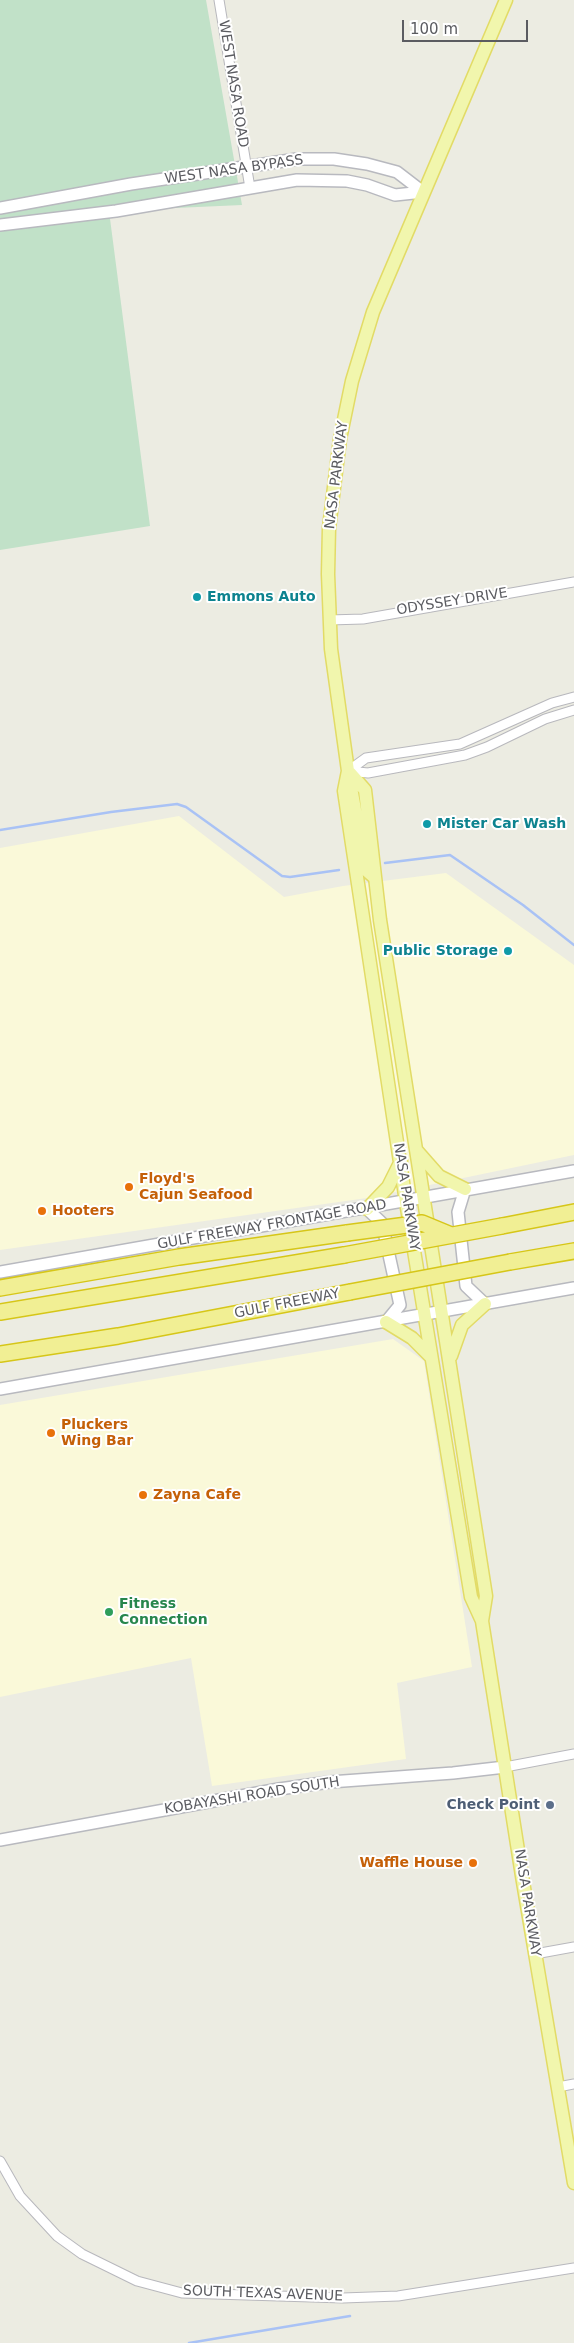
<!DOCTYPE html>
<html>
<head>
<meta charset="utf-8">
<style>
	body { margin:0 }
	#map { position:relative; width:574px; height:2343px; overflow:hidden; background:#ecece2; font-family:"DejaVu Sans",sans-serif }
	canvas { display:block }
	.scale { position:absolute; left:402px; top:20px; width:126px; height:22px; box-sizing:border-box; border:2px solid #5b5c61; border-top:0; padding-left:6px; font-size:15px; line-height:18px; white-space:nowrap; color:#5b5c61; -webkit-text-stroke:4px #fff; paint-order:stroke }
</style>
</head>
<body>
<div id="map">
<canvas width="574" height="2343"></canvas>
<div class="scale">100 m</div>
</div>
<script>
const g = document.querySelector('canvas').getContext('2d');
g.lineJoin = 'round';
function paint(path, color) { g.fillStyle = color; g.fill(path, 'evenodd'); }
const shape = rows => new Path2D(rows.map(r => 'M' + r).join(''));
function strokePath(path, color, width, dash) { g.strokeStyle = color; g.lineWidth = width; g.lineCap = dash ? 'butt' : 'round'; g.setLineDash(dash || []); g.stroke(path); }
function drawText(font, color, halo, rows, align = 'center') {
  g.font = font + ' "DejaVu Sans",sans-serif'; g.lineWidth = 4; g.setLineDash([]); g.textBaseline = 'middle'; g.strokeStyle = halo; g.fillStyle = color; for (const [text, x, y, turn = 0] of rows) {
    g.save(); g.translate(x, y); g.rotate((+turn || 0) * Math.PI / 180); g.textAlign = isNaN(turn) ? turn : align; if (halo) g.strokeText(text, 0, 0); g.fillText(text, 0, 0); g.restore();
  }
}
paint(shape([
	[179,816,284,897,343,886,446,873,574,965,574,1155,367,1198,0,1250,0,848],
	[393,1339,424,1361,472,1667,397,1683,406,1759,212,1786,191,1658,0,1697,0,1405]
]), '#faf9d9');
paint(shape([
	[0,0,206,0,242,205,109,211,150,526,0,550]
]), '#c1e1c8');
strokePath(shape([
	[0,830,111,812,177,804,186,807,282,876,290,877,339,870],
	[385,863,450,855,523,905,574,945],
	[189,2343,350,2316]
]), '#a9c2f5', 2.5);
const street = shape([
	[219,0,250,188],
	[329,620,363,619,574,582],
	[348,771,366,758,460,744,552,703,574,697],
	[348,771,368,773,465,755,487,747,545,719,574,710],
	[505,1767,574,1754],
	[535,1954,574,1947],
	[558,2087,574,2084],
	[0,2161,20,2196,57,2236,82,2254,137,2281,182,2293,343,2298,398,2296,574,2268]
]);
const secondary = shape([
	[0,208,131,184,297,159,334,159,367,164,397,172,423,192],
	[0,225,116,211,297,180,347,181,367,185,395,195,423,192],
	[465,1189,458,1212,466,1286,485,1304],
	[367,1209,382,1223,400,1305,386,1322],
	[0,1272,574,1171],
	[0,1389,574,1288],
	[0,1840,279,1789,330,1782,453,1773,505,1767]
]);
const primary = shape([
	[348,771,344,791,406,1202,471,1597,482,1621,522,1876,574,2183],
	[350,773,365,790,380,920,486,1596,482,1621],
	[374,877,366,870,348,771,331,649,328,574,329,528,340,439,352,381,373,312,506,0],
	[417,1151,439,1176,465,1189],
	[367,1209,388,1187,401,1161],
	[386,1322,412,1338,431,1357],
	[451,1356,462,1325,485,1304]
]);
const highway = shape([
	[502,1226,574,1212],
	[510,1262,574,1251],
	[0,1288,179,1257,347,1233],
	[0,1312,344,1255],
	[0,1354,118,1336,350,1292]
]);
strokePath(street, '#b8b8bd', 11);
strokePath(secondary, '#b8b9bf', 14);
strokePath(primary, '#e2db66', 15);
strokePath(highway, '#d6c618', 18);
strokePath(street, '#fff', 9);
strokePath(secondary, '#fff', 11);
strokePath(primary, '#f1f6ad', 12);
strokePath(highway, '#f1ef94', 15);
const highwayBridge = shape([
	[347,1233,422,1223,451,1235],
	[344,1255,502,1226],
	[350,1292,510,1262]
]);
strokePath(highwayBridge, '#d6c618', 18, []);
strokePath(highwayBridge, '#f1ef94', 15);
for (const [x, y, r, color] of [
	[197,597,5,"#0f9aa8"],
	[427,824,5,"#0f9aa8"],
	[508,951,5,"#0f9aa8"],
	[129,1187,5,"#e8710a"],
	[42,1211,5,"#e8710a"],
	[51,1433,5,"#e8710a"],
	[143,1495,5,"#e8710a"],
	[109,1612,5,"#2e9e5b"],
	[550,1805,5,"#5c6f8a"],
	[473,1863,5,"#e8710a"]
]) { const dot = new Path2D(); dot.arc(x, y, r, 0, 2 * Math.PI); g.fillStyle = color; g.fill(dot); strokePath(dot, '#fff', 2); }
drawText('14px', '#5b5c61', '#fff', [
	["WEST NASA ROAD",233,84,81],
	["WEST NASA BYPASS",234,170,-8],
	["NASA PARKWAY",337,475,-83],
	["ODYSSEY DRIVE",452,602,-9],
	["NASA PARKWAY",406,1197,81],
	["GULF FREEWAY FRONTAGE ROAD",272,1225,-10],
	["GULF FREEWAY",287,1304,-11],
	["KOBAYASHI ROAD SOUTH",252,1796,-9],
	["NASA PARKWAY",527,1903,81],
	["SOUTH TEXAS AVENUE",263,2294,2]
]);
drawText('bold 14px', '#0d838f', '#fff', [
	["Emmons Auto",207,597],
	["Mister Car Wash",437,824],
	["Public Storage",498,951,"right"]
], 'left');
drawText('bold 14px', '#c56008', '#fff', [
	["Floyd's",139,1179],
	["Cajun Seafood",139,1195],
	["Hooters",52,1211],
	["Pluckers",61,1425],
	["Wing Bar",61,1441],
	["Zayna Cafe",153,1495],
	["Waffle House",463,1863,"right"]
], 'left');
drawText('bold 14px', '#27864d', '#fff', [
	["Fitness",119,1604],
	["Connection",119,1620]
], 'left');
drawText('bold 14px', '#4e5e75', '#fff', [
	["Check Point",540,1805]
], 'right');
</script>
</body>
</html>
